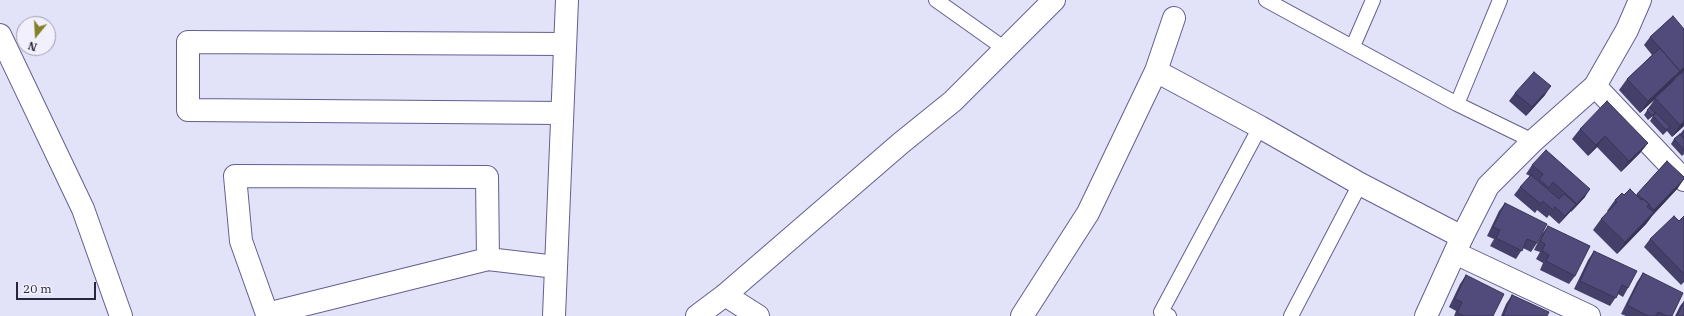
<!DOCTYPE html>
<html>
<head>
<meta charset="utf-8">
<style>
	body { margin:0 }
	#map { position:relative; width:1684px; height:316px; overflow:hidden; background:#e2e2f8; font-family:"IBM Plex Serif",serif }
	canvas { display:block }
	.north { position:absolute; left:16px; top:16px; width:40px; height:40px; box-sizing:border-box; background:#f1f0fc; border:1px solid #a19faf; border-radius:50%; rotate:198deg; font-size:11px; font-weight:700; line-height:16px; text-align:center; color:#28263b }
	.north::after { content:''; display:block; margin:auto; width:14px; height:18px; background:#848129; clip-path:polygon(50% 0,100% 100%,50% 72%,0 100%) }
	.scale { position:absolute; left:16px; top:282px; width:80px; height:18px; box-sizing:border-box; border:2px solid #28263b; border-top:0; padding-left:5px; font-size:12px; line-height:14px; white-space:nowrap; color:#28263b; -webkit-text-stroke:3px #f1f0fc; paint-order:stroke }
</style>
</head>
<body>
<div id="map">
<canvas width="1684" height="316"></canvas>
<div class="north">N</div>
<div class="scale">20 m</div>
</div>
<script>
const g = document.querySelector('canvas').getContext('2d');
g.lineJoin = 'round';
const shape = rows => new Path2D(rows.map(r => 'M' + r).join(''));
function strokePath(path, color, width, dash) { g.strokeStyle = color; g.lineWidth = width; g.lineCap = dash ? 'butt' : 'round'; g.setLineDash(dash || []); g.stroke(path); }
function paint(path, color) { g.fillStyle = color; g.fill(path, 'evenodd'); }
const service = shape([
	[936,0,1005,49],
	[1266,0,1457,104,1533,141],
	[1353,46,1373,0],
	[1457,104,1500,0],
	[1169,316,1161,312,1260,127],
	[1291,316,1360,184]
]);
const minor = shape([
	[0,35,83,209,121,316],
	[1156,71,1260,127,1360,184,1462,237],
	[1595,86,1684,180],
	[562,113,188,110,188,42,565,44],
	[1455,253,1589,316],
	[488,259,487,177,235,176,241,241,267,314,488,259,556,267],
	[725,295,758,316],
	[554,316,567,0],
	[697,316,725,295,901,143,953,101,1054,0],
	[1022,316,1088,213,1156,71,1174,18]
]);
const tertiary = shape([
	[1426,316,1462,237,1488,186,1533,141,1595,86,1627,30,1640,0]
]);
strokePath(service, '#635f90', 16);
strokePath(minor, '#635f90', 24);
strokePath(tertiary, '#635f90', 24);
strokePath(service, '#fff', 14);
strokePath(minor, '#fff', 22);
strokePath(tertiary, '#fff', 22);
paint(shape([
	[1673,16,1675,79,1673,81,1684,126,1672,137,1667,131,1663,135,1650,121,1653,116,1648,120,1644,115,1654,100,1640,113,1619,90,1627,79,1652,55,1644,45,1650,37],
	[1515,93,1545,95,1526,116,1509,101],
	[1580,129,1648,143,1640,153,1621,172,1597,147,1588,156,1572,139],
	[1684,129,1684,154,1682,156,1671,144,1674,139,1680,134],
	[1667,161,1678,188,1652,216,1646,224,1617,254,1593,230,1601,219,1608,212,1607,211,1615,200,1624,195,1636,195],
	[1532,165,1585,197,1571,212,1571,211,1559,224,1549,215,1547,218,1537,210,1535,213,1514,195,1520,187,1530,176,1526,174],
	[1505,203,1537,243,1531,252,1523,248,1516,259,1490,246,1494,239,1487,236,1499,211],
	[1684,216,1684,282,1681,285,1644,247,1650,239,1679,221],
	[1548,226,1575,276,1569,284,1540,270,1543,263,1536,259,1540,252,1534,250,1542,234],
	[1594,251,1628,288,1623,297,1618,294,1610,306,1574,289,1588,260],
	[1643,273,1672,316,1626,316,1621,314,1637,282],
	[1466,275,1493,316,1454,316,1456,311,1449,307,1460,284],
	[1512,295,1547,316,1501,316,1506,304],
	[1684,301,1684,316,1675,316,1680,306]
]), '#454069');
paint(shape([
	[1684,67,1684,71,1675,79,1672,83,1640,113,1648,101],
	[1551,86,1545,95,1526,116,1532,107],
	[1684,122,1684,126,1672,137,1680,125],
	[1605,136,1597,147,1588,156,1596,145],
	[1648,143,1640,153,1621,172,1629,161],
	[1684,179,1678,188,1652,216,1646,224,1617,254,1625,242,1649,217,1654,210],
	[1590,189,1585,197,1571,212,1577,204],
	[1576,204,1570,212,1559,224,1565,216]
]), '#383455');
const building = shape([
	[1673,16,1684,29,1684,67,1680,71,1650,37,1673,16],
	[1660,48,1680,71,1648,101,1627,79,1660,48],
	[1684,71,1684,122,1680,125,1655,98,1684,71],
	[1534,72,1551,86,1532,107,1515,93,1534,72],
	[1607,101,1648,143,1629,161,1605,136,1596,145,1580,129,1607,101],
	[1650,107,1655,113,1652,116,1647,110,1650,107],
	[1656,113,1670,127,1666,130,1653,116,1656,113],
	[1680,134,1684,139,1684,150,1674,139,1680,134],
	[1546,150,1590,189,1577,204,1553,182,1549,188,1539,179,1543,174,1532,165,1546,150],
	[1667,161,1684,177,1684,179,1654,210,1649,205,1649,204,1637,194,1667,161],
	[1531,175,1559,199,1564,194,1576,204,1565,216,1555,207,1553,210,1543,201,1541,204,1520,187,1531,175],
	[1630,189,1641,200,1643,199,1649,204,1647,207,1654,212,1625,242,1601,219,1617,202,1615,200,1622,193,1624,195,1630,189],
	[1505,203,1547,224,1537,243,1527,239,1522,251,1496,238,1500,230,1493,227,1505,203],
	[1674,216,1679,221,1684,216,1684,274,1650,239,1674,216],
	[1548,226,1590,246,1575,276,1546,261,1549,255,1542,251,1545,244,1540,241,1548,226],
	[1594,251,1637,271,1628,288,1622,285,1616,298,1580,281,1594,251],
	[1643,273,1683,293,1672,316,1667,316,1658,312,1656,316,1648,316,1627,305,1643,273],
	[1466,275,1504,294,1493,316,1464,316,1457,313,1462,302,1455,299,1466,275],
	[1512,295,1549,312,1547,316,1503,316,1512,295],
	[1684,302,1684,316,1677,316,1684,302]
]);
paint(building, '#504b7a');
strokePath(building, '#383455', 1);
</script>
</body>
</html>
